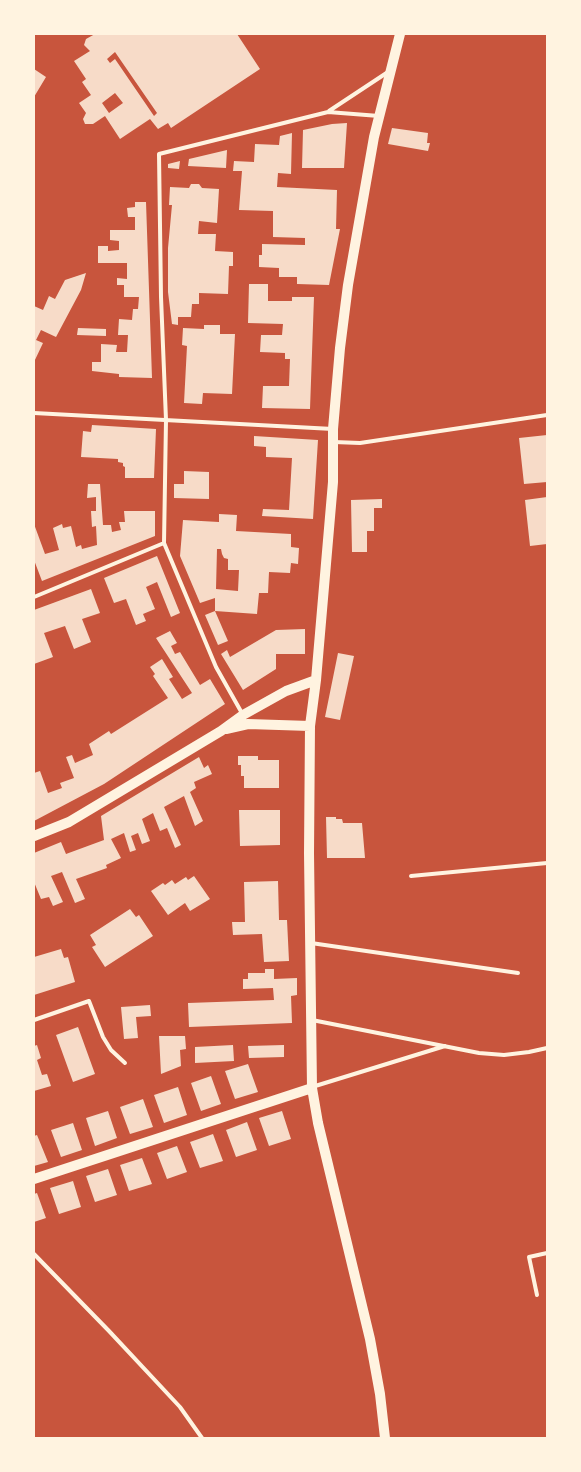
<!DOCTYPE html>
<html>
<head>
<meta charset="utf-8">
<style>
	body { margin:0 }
	#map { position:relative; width:581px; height:1472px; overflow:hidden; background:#c8553d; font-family:"Roboto Condensed",sans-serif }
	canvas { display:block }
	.frame { position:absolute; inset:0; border:35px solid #fff3e0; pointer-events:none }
</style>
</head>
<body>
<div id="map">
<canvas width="581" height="1472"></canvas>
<div class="frame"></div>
</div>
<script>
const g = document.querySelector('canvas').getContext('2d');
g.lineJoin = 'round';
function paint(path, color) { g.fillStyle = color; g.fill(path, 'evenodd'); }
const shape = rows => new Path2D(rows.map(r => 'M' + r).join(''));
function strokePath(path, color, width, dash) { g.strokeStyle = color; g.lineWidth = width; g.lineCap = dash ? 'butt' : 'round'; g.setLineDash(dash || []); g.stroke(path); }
paint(shape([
	[95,34,237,34,260,69,171,128,168,123,158,129,150,119,120,139,105,116,93,124,85,124,83,119,86,113,79,103,91,95,82,82,86,79,74,61,90,51,84,45,86,39],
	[115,52,157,113,154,116,115,59,110,63,107,59],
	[115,93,123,103,109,113,102,103],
	[34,69,46,77,34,97],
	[347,123,344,168,302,168,303,130,332,124],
	[392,128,428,133,427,143,430,143,428,151,388,144],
	[292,133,291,174,278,173,277,187,337,190,336,229,340,229,329,285,297,284,297,277,279,277,279,268,259,267,259,255,262,255,262,244,305,245,305,238,273,237,273,211,239,210,242,171,233,171,234,161,254,162,255,144,279,145,280,136],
	[227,150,226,168,188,166,189,159],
	[180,161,179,169,168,168,168,164],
	[191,184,199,184,202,188,219,189,217,223,199,221,198,234,216,234,215,251,233,252,233,266,229,266,228,294,199,293,199,304,192,304,191,317,178,317,178,325,172,324,168,292,168,248,172,205,169,205,170,187,189,188],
	[135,202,146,202,152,378,119,377,119,374,92,371,92,362,101,362,101,344,117,345,116,352,127,352,128,335,118,335,119,319,132,320,133,309,138,309,139,297,124,297,124,285,117,285,117,278,127,279,127,263,98,263,98,246,108,246,108,251,119,250,119,241,110,240,110,230,135,230,135,217,128,217,127,208,135,207],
	[86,273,81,290,56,337,41,330,36,340,43,343,34,362,34,306,43,310,49,296,55,299,65,280],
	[249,284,268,284,268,301,292,301,292,297,314,297,310,409,262,408,263,386,289,386,290,359,285,359,285,353,260,352,261,335,282,335,283,324,248,323],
	[204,325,220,325,220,334,235,334,232,394,203,393,202,404,184,403,187,346,182,345,183,328,204,329],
	[78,328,106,329,106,336,77,335],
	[92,425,156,429,154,478,125,478,125,467,123,466,123,463,118,462,118,459,81,457,83,431,91,432],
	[547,435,547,482,524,484,519,438],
	[254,436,318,440,313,519,262,516,263,509,289,510,292,458,266,457,266,447,254,446],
	[184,471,209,472,209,499,174,498,174,484,184,484],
	[88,484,100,484,103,525,111,525,112,532,121,530,119,522,125,522,124,511,155,511,155,536,42,581,34,560,34,524,45,554,59,550,53,528,62,524,63,528,71,526,76,547,81,545,82,549,97,545,96,526,92,527,91,511,96,511,96,497,87,498],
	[547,497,547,544,530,546,525,500],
	[382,499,382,508,374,508,374,531,367,531,367,552,352,552,351,500],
	[219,514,237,515,236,531,291,534,291,547,299,548,298,564,291,563,290,573,269,572,268,593,259,593,257,614,215,611,228,641,218,645,205,615,215,611,215,598,200,603,180,556,183,520,219,522],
	[217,549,221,549,222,554,224,558,228,559,228,570,239,570,238,591,216,589],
	[157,556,180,613,171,617,157,582,146,587,155,609,143,614,146,621,136,625,126,599,114,603,104,578],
	[91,589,100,613,82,619,91,642,74,649,65,626,44,633,53,657,34,664,34,610],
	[305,629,305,654,276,654,276,669,243,690,221,654,227,650,230,657,276,630],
	[170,631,177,643,171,646,175,654,180,652,200,685,210,679,225,704,104,784,34,821,34,773,40,771,48,793,62,788,60,783,74,778,66,757,72,755,75,763,93,755,89,744,109,731,111,734,168,698,153,676,155,674,150,667,162,659,173,677,169,679,182,699,192,693,156,638],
	[338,653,354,656,340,720,325,717],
	[238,756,258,756,258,760,279,760,279,788,244,788,244,776,241,776,241,765,238,765],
	[199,757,204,768,208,765,212,774,194,782,196,788,190,792,203,821,195,826,184,796,164,807,181,845,175,848,167,828,160,831,153,813,142,819,150,841,142,844,138,833,131,836,136,850,130,852,124,833,111,839,121,858,106,865,107,868,76,879,85,899,75,903,62,872,51,876,63,902,53,906,49,897,41,899,34,882,34,853,61,842,66,854,104,840,101,816],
	[239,810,280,810,280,845,240,846],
	[326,817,336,817,336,819,342,819,343,823,362,823,365,858,327,858],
	[194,876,210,899,190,911,185,903,168,915,151,891,163,883,165,885,172,880,175,884,186,877,188,880],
	[278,881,279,920,287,920,289,961,264,962,262,934,233,935,232,922,245,922,244,882],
	[130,909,136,917,139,915,153,936,105,967,92,947,96,945,90,935],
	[61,949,64,958,68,957,75,982,34,995,34,957],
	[265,969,274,969,274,979,297,978,297,995,291,996,292,1023,189,1027,188,1003,274,1000,273,988,243,989,243,979,248,979,248,973,265,973],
	[150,1005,151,1016,136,1017,138,1038,124,1039,121,1007],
	[78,1027,95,1074,73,1082,56,1035],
	[159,1036,185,1036,186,1049,180,1050,181,1066,161,1074],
	[37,1045,41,1058,37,1060,42,1075,47,1074,51,1086,34,1091,34,1046],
	[233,1045,234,1061,195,1063,195,1047],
	[284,1045,284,1057,249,1058,248,1046],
	[248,1064,258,1092,235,1099,225,1071],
	[211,1076,221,1104,201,1111,191,1083],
	[178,1087,187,1115,164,1123,154,1095],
	[143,1099,153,1127,130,1134,120,1107],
	[108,1111,117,1138,95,1146,86,1118],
	[282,1111,291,1139,269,1146,259,1118],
	[247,1122,257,1150,236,1157,226,1130],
	[73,1123,82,1150,61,1157,51,1130],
	[213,1134,223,1161,200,1168,190,1142],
	[37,1135,48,1162,34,1166,34,1136],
	[177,1146,187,1172,167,1179,157,1153],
	[142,1158,152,1184,129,1191,120,1165],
	[108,1169,117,1195,95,1202,86,1176],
	[73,1181,81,1207,59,1214,50,1188],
	[37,1193,46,1218,34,1222,34,1194]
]), '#f7dbc8');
strokePath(shape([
	[329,111,388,72],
	[34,413,333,429],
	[334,442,360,443,547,415],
	[34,597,164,543],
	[243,715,216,667,164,543,166,420,161,297,159,154,328,112,379,116],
	[411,876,547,863],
	[311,943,518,973],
	[34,1020,89,1001,103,1037,111,1050,125,1063],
	[312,1020,479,1053,504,1055,529,1052,547,1048],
	[312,1087,445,1046],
	[34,1254,109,1331,180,1407,202,1438],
	[537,1295,529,1257,547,1253]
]), '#fff3e0', 4);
strokePath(shape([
	[226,729,248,724,310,726],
	[34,836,69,822,221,731,243,715,286,691,316,680],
	[34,1179,312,1088],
	[385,1438,380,1394,370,1339,318,1123,312,1088,309,853,310,726,316,680,333,482,333,429,340,348,348,285,374,137,400,34]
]), '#fff3e0', 10);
</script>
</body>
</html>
